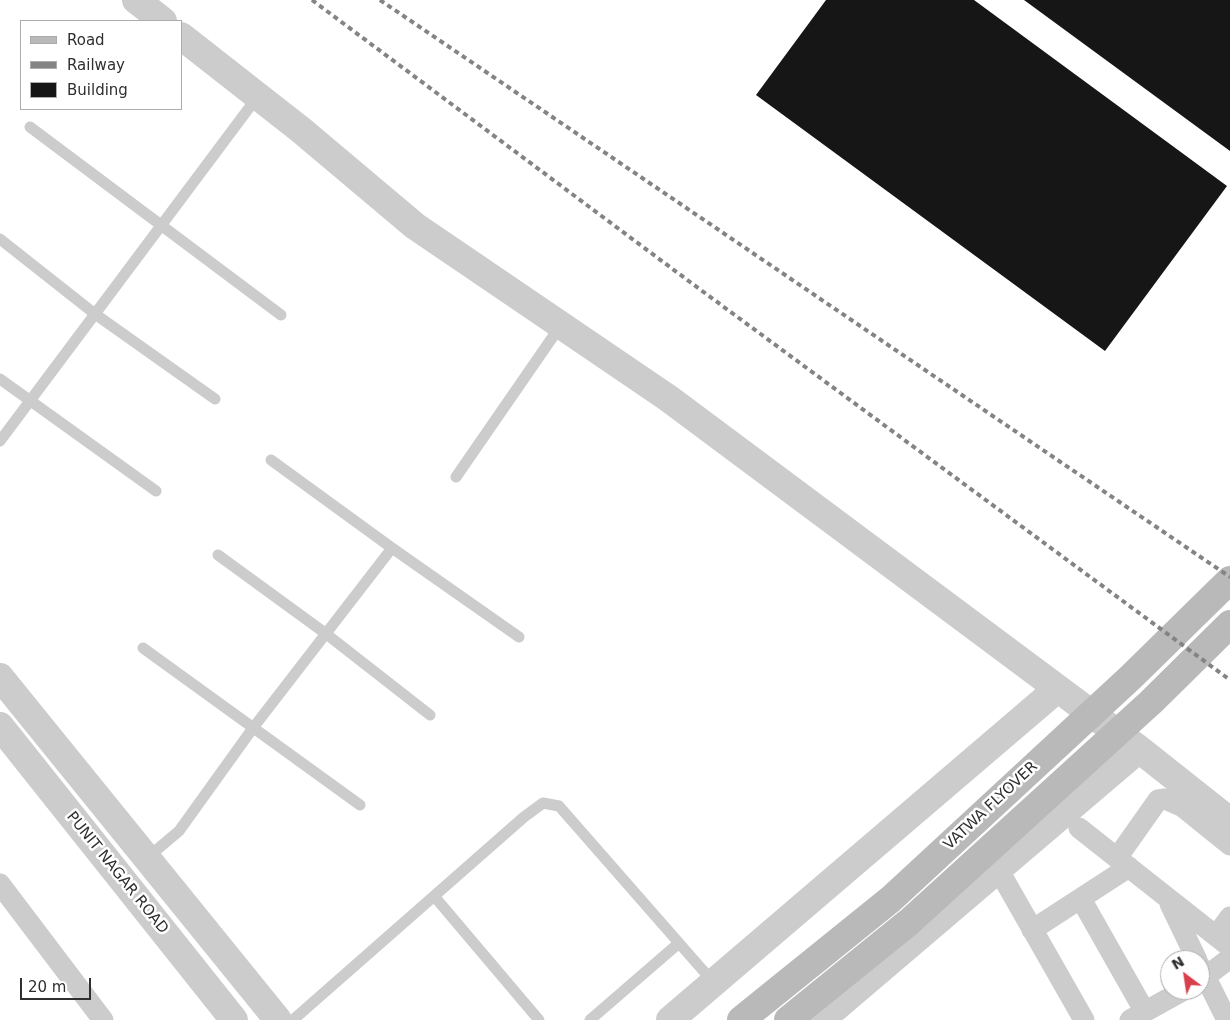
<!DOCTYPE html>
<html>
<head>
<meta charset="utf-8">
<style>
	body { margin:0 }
	#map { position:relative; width:1230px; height:1020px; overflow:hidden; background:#fff; font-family:"DejaVu Sans",sans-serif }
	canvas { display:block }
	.legend { position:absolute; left:20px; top:20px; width:162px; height:90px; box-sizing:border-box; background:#fff; border:1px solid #acacac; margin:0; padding:6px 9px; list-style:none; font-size:15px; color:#2f2f2f }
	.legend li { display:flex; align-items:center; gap:10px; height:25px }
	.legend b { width:25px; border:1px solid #acacac }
	.north { position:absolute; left:1160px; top:950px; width:50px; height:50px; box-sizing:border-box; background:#fff; border:1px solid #acacac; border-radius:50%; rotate:329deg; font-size:14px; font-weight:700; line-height:20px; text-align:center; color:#2f2f2f }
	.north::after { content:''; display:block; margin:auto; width:18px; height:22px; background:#d93f4b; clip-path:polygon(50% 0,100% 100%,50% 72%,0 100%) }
	.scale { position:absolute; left:20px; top:978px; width:71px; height:22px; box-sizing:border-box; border:2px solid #2f2f2f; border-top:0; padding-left:6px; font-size:15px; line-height:18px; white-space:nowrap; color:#2f2f2f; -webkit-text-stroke:4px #fff; paint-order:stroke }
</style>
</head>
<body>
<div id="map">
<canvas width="1230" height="1020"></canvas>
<ul class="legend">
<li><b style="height:6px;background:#b9b9b9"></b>Road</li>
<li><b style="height:6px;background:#848484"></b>Railway</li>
<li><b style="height:14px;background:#161616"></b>Building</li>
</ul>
<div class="north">N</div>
<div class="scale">20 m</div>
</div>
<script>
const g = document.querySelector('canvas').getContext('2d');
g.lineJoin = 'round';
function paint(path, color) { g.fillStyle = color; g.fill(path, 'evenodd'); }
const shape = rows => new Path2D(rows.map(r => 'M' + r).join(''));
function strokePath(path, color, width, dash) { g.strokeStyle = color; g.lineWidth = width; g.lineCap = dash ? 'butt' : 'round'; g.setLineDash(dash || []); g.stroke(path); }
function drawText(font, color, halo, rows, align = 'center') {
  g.font = font + ' "DejaVu Sans",sans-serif'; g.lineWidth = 5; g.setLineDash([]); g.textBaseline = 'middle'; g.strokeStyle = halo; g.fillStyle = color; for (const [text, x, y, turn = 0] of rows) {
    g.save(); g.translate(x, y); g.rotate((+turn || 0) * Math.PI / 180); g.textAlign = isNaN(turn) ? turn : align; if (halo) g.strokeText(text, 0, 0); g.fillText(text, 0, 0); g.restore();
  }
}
paint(shape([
	[826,0,974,0,1227,186,1105,351,756,95],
	[1024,0,1230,0,1230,151]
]), '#161616');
strokePath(shape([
	[30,127,281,315],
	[0,239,95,314,215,399],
	[0,379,156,491],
	[0,441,258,96],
	[271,460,392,548,519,637],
	[456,477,561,325],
	[218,555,325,633,430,715],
	[143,648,360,805],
	[147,858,179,831,253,728,392,548],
	[434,896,539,1020],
	[293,1020,524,817,543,803,559,806,714,983],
	[590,1020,679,943]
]), '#ccc', 11);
strokePath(shape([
	[1079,828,1230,947],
	[1117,858,1158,800,1165,799,1183,807,1230,845],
	[998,869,1084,1020],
	[0,884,103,1020],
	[1081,899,1145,1012],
	[1170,904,1197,960],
	[1032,930,1129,867],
	[1216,936,1230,917],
	[1200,966,1227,1020],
	[1200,981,1230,958],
	[1130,1020,1184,990]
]), '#ccc', 21);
strokePath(shape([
	[136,0,163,21],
	[181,36,301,130,415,226,668,398,1139,749,1230,821],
	[0,677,278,1020],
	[0,726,234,1020],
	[670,1020,1056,690],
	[821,1020,1139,749]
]), '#ccc', 28);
strokePath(shape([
	[741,1020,891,899,1131,677,1230,580],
	[788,1020,909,922,1151,702,1230,624]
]), '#b9b9b9', 28);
strokePath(shape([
	[312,0,690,282,1230,680],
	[380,0,1230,577]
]), '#848484', 4, [5, 4]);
drawText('15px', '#2f2f2f', '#fff', [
	["VATWA FLYOVER",991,806,-43],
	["PUNIT NAGAR ROAD",117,873,51]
]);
</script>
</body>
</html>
